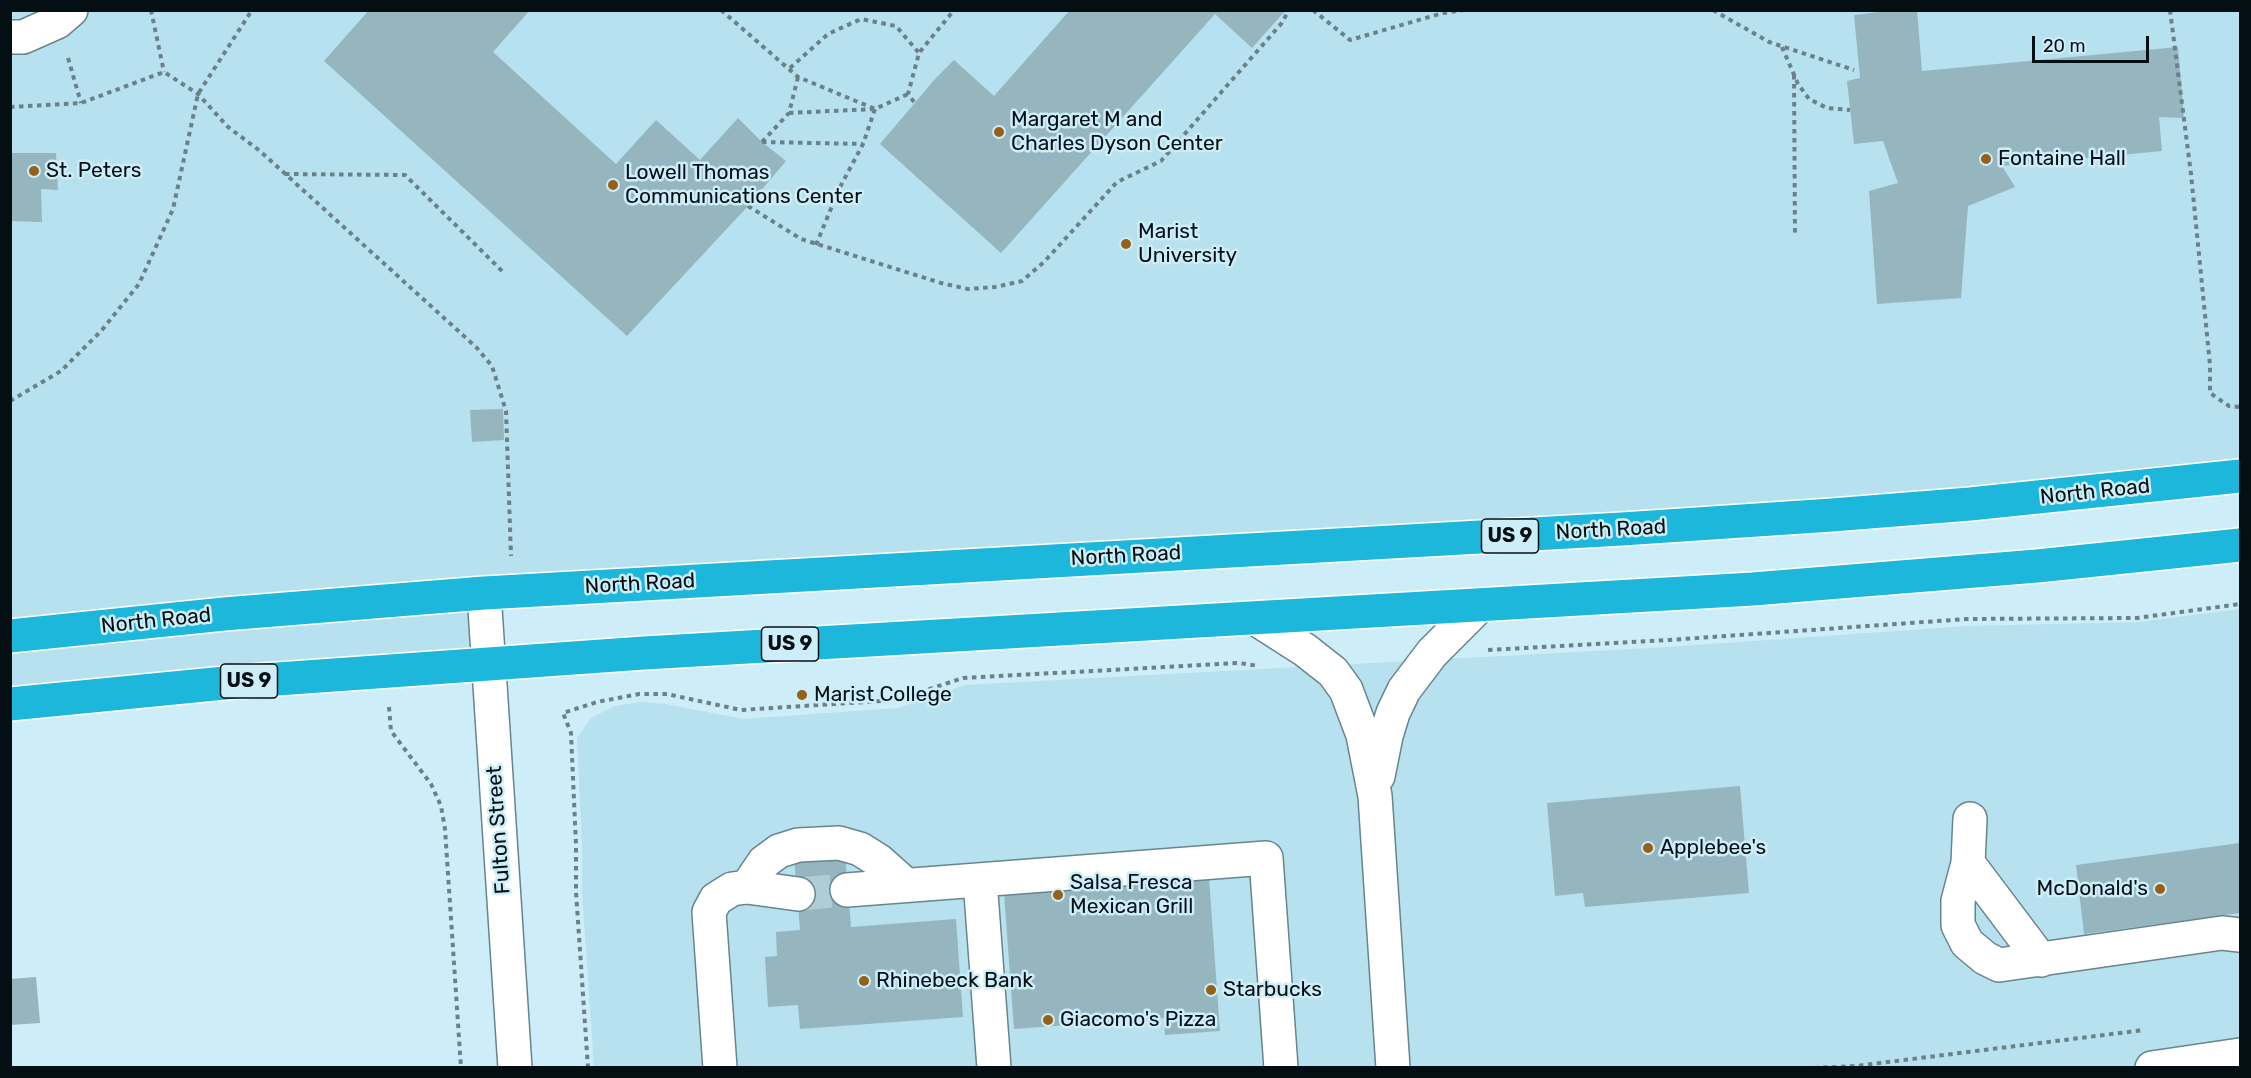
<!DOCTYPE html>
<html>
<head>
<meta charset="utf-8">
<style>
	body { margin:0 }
	#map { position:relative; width:2251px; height:1078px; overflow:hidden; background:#cdeef8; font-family:Rubik,sans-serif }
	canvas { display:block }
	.frame { position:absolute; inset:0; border:12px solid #040f13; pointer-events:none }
	.scale { position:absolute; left:2032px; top:36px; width:117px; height:27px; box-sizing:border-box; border:3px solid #040f13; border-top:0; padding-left:8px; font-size:18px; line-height:21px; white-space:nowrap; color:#040f13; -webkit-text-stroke:4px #cdeef8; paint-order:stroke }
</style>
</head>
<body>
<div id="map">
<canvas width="2251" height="1078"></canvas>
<div class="frame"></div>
<div class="scale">20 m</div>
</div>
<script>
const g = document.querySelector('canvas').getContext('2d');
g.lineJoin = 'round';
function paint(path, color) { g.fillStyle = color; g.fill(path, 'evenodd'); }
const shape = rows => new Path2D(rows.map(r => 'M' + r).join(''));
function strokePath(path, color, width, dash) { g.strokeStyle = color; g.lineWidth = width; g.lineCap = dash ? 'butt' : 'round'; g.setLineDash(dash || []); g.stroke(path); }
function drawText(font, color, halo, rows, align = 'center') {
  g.font = font + ' Rubik,sans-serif'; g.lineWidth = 5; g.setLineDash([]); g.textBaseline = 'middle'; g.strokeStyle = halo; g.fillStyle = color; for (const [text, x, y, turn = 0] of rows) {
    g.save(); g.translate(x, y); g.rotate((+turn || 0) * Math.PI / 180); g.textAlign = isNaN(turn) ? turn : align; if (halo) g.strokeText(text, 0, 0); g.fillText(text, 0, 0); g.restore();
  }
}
paint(shape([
	[11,11,2240,11,2240,478,474,597,479,667,11,708],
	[2240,609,2240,1067,594,1067,582,892,582,845,577,738,591,718,615,706,639,702,666,704,743,719,898,708,965,685,1668,647,1967,626,2138,622]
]), '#b7e1ee');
paint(shape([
	[369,10,530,10,493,52,616,164,656,120,700,160,738,118,762,142,786,161,748,206,627,336,324,61],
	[1070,10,1286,10,1252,48,1215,14,1001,253,880,144,935,79,954,60,994,96],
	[1895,10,1917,10,1922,71,2178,47,2184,118,2159,117,2162,151,2002,166,2015,187,1968,206,1961,298,1877,304,1869,191,1898,183,1883,141,1854,144,1847,81,1860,78,1854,15],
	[10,153,56,153,58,190,41,189,42,222,10,221],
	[503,409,504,440,472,442,470,410],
	[1740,786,1749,893,1585,907,1583,893,1555,896,1547,803],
	[2240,843,2240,913,2084,934,2076,865],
	[845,853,851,927,956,919,963,1017,800,1029,798,1005,768,1007,765,957,777,956,776,932,800,930,794,856],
	[1209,878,1220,1031,1165,1035,1164,1018,1014,1029,1004,893],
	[36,977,40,1023,10,1025,10,979]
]), '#95b5bf');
strokePath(shape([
	[798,894,847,890]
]), '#afcdd6', 33, [33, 16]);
const minor = shape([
	[10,37,23,37,57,22,71,10],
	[484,593,515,1068],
	[1255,618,1305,650,1333,672,1346,690,1363,735,1375,796,1393,1068],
	[1378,776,1386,736,1393,713,1404,690,1432,653,1480,605],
	[1970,819,1968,863,1958,901,1958,925,1967,943,1985,958,1999,965,2222,933,2240,935],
	[1968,863,2041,960],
	[980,880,994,1068],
	[747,887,764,862,779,851,798,845,839,843,860,849,879,861,906,885],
	[847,890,1266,858,1281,1068],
	[720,1068,709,912,716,899,732,889,747,887,798,894],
	[2152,1068,2240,1055]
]);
const highway = shape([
	[10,636,224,614,484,593,1622,529,1832,515,1970,504,2240,476],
	[10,704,235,682,644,653,1753,589,2037,566,2240,545]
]);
strokePath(minor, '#67858e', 36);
strokePath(highway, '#fff', 36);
strokePath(shape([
	[151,10,164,72],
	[721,10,798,77,875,109],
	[1313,10,1350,40,1443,13,1464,10],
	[1713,10,1769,42,1854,70],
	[2170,10,2191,174,2210,365,2210,393,2229,406,2240,407],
	[1782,47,1798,84,1809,99,1827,108,1850,110],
	[68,58,81,103],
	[790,68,828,34,861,19,896,26,919,53],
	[1794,75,1795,236],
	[914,102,908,94,919,53,954,10],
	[10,107,81,103,164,72,198,94,228,127,260,151,476,347,492,366,506,411,511,556],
	[789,113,875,109,908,94],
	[762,142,863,144],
	[762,142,789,113,798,77],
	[285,174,405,175,503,272],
	[748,206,801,239,941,283,968,289,995,287,1022,281,1044,262,1117,182,1161,161,1281,24,1289,10],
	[816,245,839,189,863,144,875,109],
	[10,401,61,371,102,330,139,284,173,209,198,94,252,10],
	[1488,650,1669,640,1967,619,2137,618,2240,604],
	[389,707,391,731,431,784,441,806,445,829,461,1068],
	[588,1068,576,892,576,845,571,733,563,713,597,702,639,694,667,694,741,710,896,700,963,678,1239,663,1259,666],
	[1814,1068,1856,1066,2144,1030]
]), '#6b8188', 4, [4.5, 4.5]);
strokePath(minor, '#fff', 33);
strokePath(highway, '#1cb7da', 33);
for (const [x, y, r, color] of [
	[999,132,6,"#966018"],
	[1986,159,6,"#966018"],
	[34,171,6,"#966018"],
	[613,185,6,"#966018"],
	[1126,244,6,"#966018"],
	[802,695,6,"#966018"],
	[1648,848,6,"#966018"],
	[2160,889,6,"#966018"],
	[1058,895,6,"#966018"],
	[864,981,6,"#966018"],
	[1211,990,6,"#966018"],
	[1048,1020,6,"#966018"]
]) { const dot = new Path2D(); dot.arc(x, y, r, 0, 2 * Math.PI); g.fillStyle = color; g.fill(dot); strokePath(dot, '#cdeef8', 2); }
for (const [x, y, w] of [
	[1510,536,57],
	[790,644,57],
	[249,681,57]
]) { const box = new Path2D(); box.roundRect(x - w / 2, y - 17, w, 34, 4.5); g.fillStyle = '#cdeef8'; g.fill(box); strokePath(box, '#040f13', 1.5); }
drawText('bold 20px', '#040f13', null, [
	["US 9",1510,536],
	["US 9",790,644],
	["US 9",249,681]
]);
drawText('21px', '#040f13', '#cdeef8', [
	["Margaret M and",1011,120],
	["Charles Dyson Center",1011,144],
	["Fontaine Hall",1998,159],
	["St. Peters",46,171],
	["Lowell Thomas",625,173],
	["Communications Center",625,197],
	["Marist",1138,232],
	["University",1138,256],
	["Marist College",814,695],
	["Applebee's",1660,848],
	["Salsa Fresca",1070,883],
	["Mexican Grill",1070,907],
	["McDonald's",2148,889,"right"],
	["Rhinebeck Bank",876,981],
	["Starbucks",1223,990],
	["Giacomo's Pizza",1060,1020]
], 'left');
drawText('21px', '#040f13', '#cdeef8', [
	["North Road",2095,492,-6],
	["North Road",1611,530,-3],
	["North Road",1126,556,-3],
	["North Road",640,584,-3],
	["North Road",156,621,-6],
	["Fulton Street",499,830,-94]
]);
</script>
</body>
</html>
